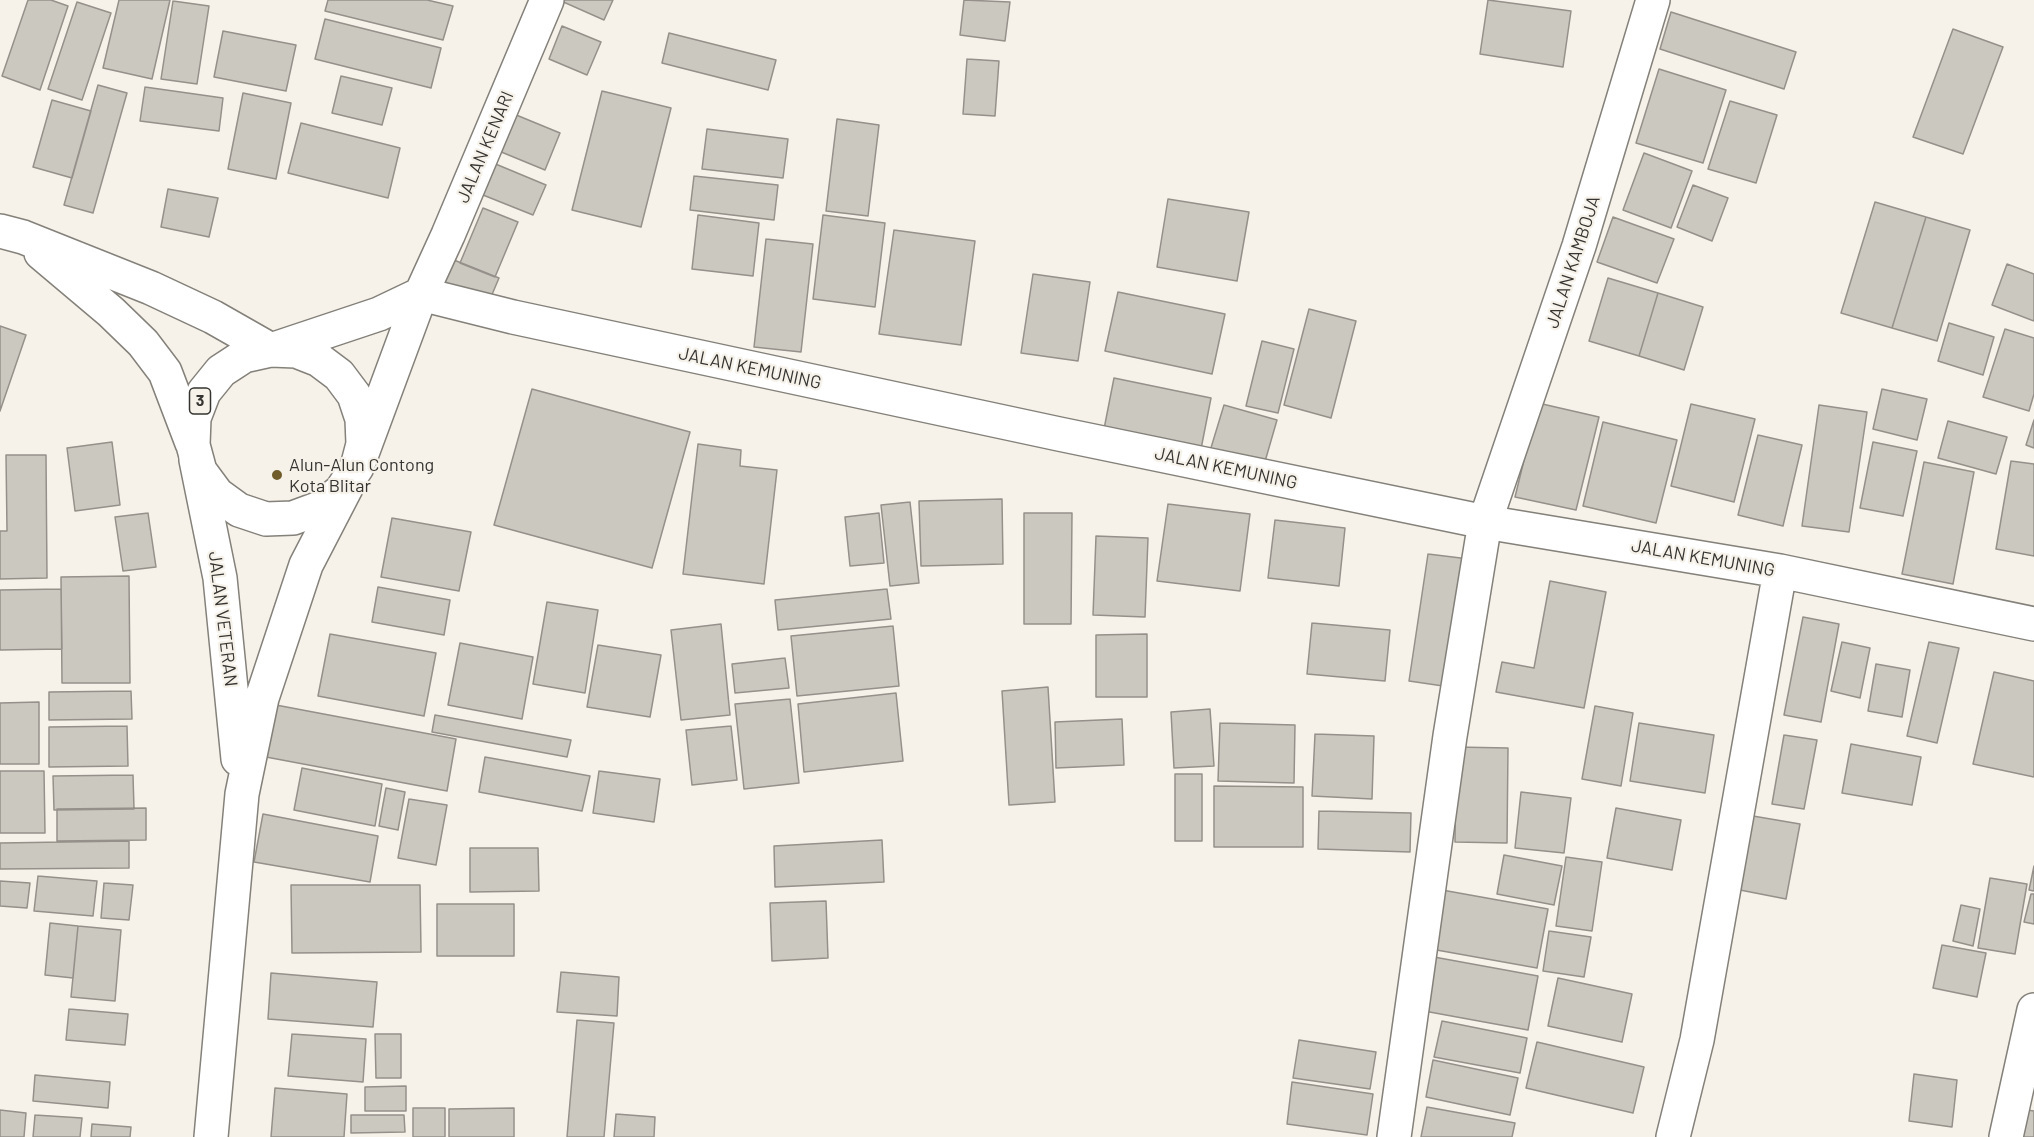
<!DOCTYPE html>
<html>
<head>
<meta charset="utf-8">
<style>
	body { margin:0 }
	canvas { display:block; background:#f6f2ea }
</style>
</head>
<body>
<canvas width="2034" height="1137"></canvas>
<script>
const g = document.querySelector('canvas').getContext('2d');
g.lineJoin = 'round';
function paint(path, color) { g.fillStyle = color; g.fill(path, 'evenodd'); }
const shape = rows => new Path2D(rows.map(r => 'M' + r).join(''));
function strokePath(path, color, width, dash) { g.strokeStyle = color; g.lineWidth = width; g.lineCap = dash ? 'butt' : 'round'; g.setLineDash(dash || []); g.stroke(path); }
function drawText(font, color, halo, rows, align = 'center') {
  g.font = font + ' Barlow,sans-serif'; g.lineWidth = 4.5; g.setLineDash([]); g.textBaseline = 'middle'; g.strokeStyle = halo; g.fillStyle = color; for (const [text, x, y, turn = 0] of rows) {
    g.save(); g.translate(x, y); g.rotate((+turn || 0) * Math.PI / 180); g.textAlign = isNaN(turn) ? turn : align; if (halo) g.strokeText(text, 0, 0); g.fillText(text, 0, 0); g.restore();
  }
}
const building = shape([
	[28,0,51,0,68,6,40,90,2,76,28,0],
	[119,0,170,0,152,79,103,68,119,0],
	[328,0,427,0,453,6,443,40,325,11,328,0],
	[559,0,613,0,604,20,559,0],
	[964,0,1010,2,1005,41,960,35,964,0],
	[1488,0,1571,11,1563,67,1480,54,1488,0],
	[173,1,209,6,197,84,161,79,173,1],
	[77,2,111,13,82,100,48,89,77,2],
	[1671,12,1796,52,1784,89,1660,49,1671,12],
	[325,19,441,48,431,88,315,59,325,19],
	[562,26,601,42,587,75,549,59,562,26],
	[1953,29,2003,47,1963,154,1913,137,1953,29],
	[223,31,296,45,286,91,214,77,223,31],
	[669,33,776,60,768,90,662,63,669,33],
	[967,59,999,61,995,116,963,114,967,59],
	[1659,69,1726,90,1703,163,1636,143,1659,69],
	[341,76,392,88,382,125,332,113,341,76],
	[98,85,127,93,93,213,64,205,98,85],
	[145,87,223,98,219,131,140,121,145,87],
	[602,91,671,108,641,227,572,210,602,91],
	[243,93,291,103,276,179,228,169,243,93],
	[52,100,91,111,72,178,33,167,52,100],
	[1730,101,1777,115,1756,183,1708,169,1730,101],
	[509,112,560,133,545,170,494,149,509,112],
	[837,119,879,125,868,216,826,211,837,119],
	[301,123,400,148,388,198,288,173,301,123],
	[707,129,788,139,783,178,702,169,707,129],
	[1644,153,1692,171,1671,228,1623,210,1644,153],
	[486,160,546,185,533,215,473,191,486,160],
	[694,176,778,185,774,220,690,210,694,176],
	[1693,185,1728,198,1712,241,1677,227,1693,185],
	[168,189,218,198,209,237,161,227,168,189],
	[1168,199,1249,212,1237,281,1157,267,1168,199],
	[1875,202,1926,217,1892,328,1841,313,1875,202],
	[483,208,518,222,495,277,460,263,483,208],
	[698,215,759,223,753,276,692,269,698,215],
	[823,215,885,223,875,307,813,299,823,215],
	[1613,217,1674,239,1657,283,1597,262,1613,217],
	[1926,217,1970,230,1937,341,1892,328,1926,217],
	[894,230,975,241,961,345,879,334,894,230],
	[766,239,813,244,801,352,754,347,766,239],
	[449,258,499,278,488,304,438,283,449,258],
	[2007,264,2034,274,2034,321,1992,305,2007,264],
	[1033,274,1090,282,1078,361,1021,353,1033,274],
	[1608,278,1658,293,1639,356,1589,341,1608,278],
	[1118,292,1225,314,1212,374,1105,351,1118,292],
	[1658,293,1703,307,1684,370,1639,356,1658,293],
	[1309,309,1356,321,1331,418,1284,405,1309,309],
	[1949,323,1994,337,1983,375,1938,361,1949,323],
	[0,326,26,335,0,411,0,326],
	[2005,329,2034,338,2034,394,2029,411,1983,397,2005,329],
	[1262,341,1294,349,1278,413,1246,406,1262,341],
	[1114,378,1211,398,1201,449,1104,429,1114,378],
	[532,389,690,432,652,568,494,525,532,389],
	[1882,389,1927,399,1917,440,1873,429,1882,389],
	[1538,403,1599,417,1576,510,1515,497,1538,403],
	[1691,404,1755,419,1734,502,1671,486,1691,404],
	[1224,405,1277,420,1264,465,1210,451,1224,405],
	[1819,405,1867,412,1849,532,1802,526,1819,405],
	[2034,420,2034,448,2026,445,2034,420],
	[1948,421,2007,437,1996,474,1938,458,1948,421],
	[1603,422,1677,440,1656,523,1583,506,1603,422],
	[1758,435,1802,445,1783,526,1738,515,1758,435],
	[112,442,120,505,75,511,67,448,112,442],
	[1873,442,1917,451,1903,516,1860,508,1873,442],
	[698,444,741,450,740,466,777,470,764,584,683,574,698,444],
	[6,455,46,455,47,578,0,579,0,531,7,531,6,455],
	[2011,461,2034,464,2034,556,1996,549,2011,461],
	[1924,462,1974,472,1953,584,1902,574,1924,462],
	[1002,499,1003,564,921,566,919,501,1002,499],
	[910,502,919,583,890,586,881,505,910,502],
	[1168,504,1250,514,1240,591,1157,581,1168,504],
	[148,513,156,567,123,571,115,517,148,513],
	[879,513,884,563,850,566,845,517,879,513],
	[1024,513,1072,513,1071,624,1024,624,1024,513],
	[392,518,471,532,459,591,381,577,392,518],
	[1275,520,1345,528,1339,586,1268,578,1275,520],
	[1096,536,1148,538,1145,617,1093,615,1096,536],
	[1428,554,1469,559,1450,687,1409,681,1428,554],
	[129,576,130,683,62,683,61,577,129,576],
	[1550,581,1606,592,1584,708,1496,692,1502,662,1534,668,1550,581],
	[378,587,450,600,444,635,372,622,378,587],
	[61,589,62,649,0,650,0,590,61,589],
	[887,589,891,619,778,630,775,600,887,589],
	[547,602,598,610,585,693,533,684,547,602],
	[1803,617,1839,624,1821,722,1784,715,1803,617],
	[1312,623,1390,630,1385,681,1307,674,1312,623],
	[721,624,730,715,681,720,671,630,721,624],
	[893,626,899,686,797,696,791,636,893,626],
	[330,634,436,653,424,716,318,696,330,634],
	[1147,634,1147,697,1096,697,1096,635,1147,634],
	[1842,642,1870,648,1860,698,1831,691,1842,642],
	[1929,642,1959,648,1937,743,1907,736,1929,642],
	[460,643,533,657,522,719,448,705,460,643],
	[598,645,661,655,650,717,587,707,598,645],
	[785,658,789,688,735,693,732,664,785,658],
	[1876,664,1910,670,1902,717,1868,711,1876,664],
	[1994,672,2034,681,2034,777,1973,764,1994,672],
	[1048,687,1055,802,1009,805,1002,691,1048,687],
	[131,691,132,719,49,720,49,692,131,691],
	[896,693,903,761,804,772,798,704,896,693],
	[790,699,799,783,744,789,735,704,790,699],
	[39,702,39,764,0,764,0,703,39,702],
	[276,705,456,739,447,791,266,757,276,705],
	[1595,706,1633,713,1621,786,1582,779,1595,706],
	[1210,709,1214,766,1174,768,1171,712,1210,709],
	[435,715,571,740,567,757,432,732,435,715],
	[1122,719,1124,765,1056,768,1055,722,1122,719],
	[1220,723,1295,725,1294,783,1218,781,1220,723],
	[1639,723,1714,735,1705,793,1630,781,1639,723],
	[127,726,128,766,49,767,49,727,127,726],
	[731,726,737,780,692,785,686,730,731,726],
	[1315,734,1374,736,1372,799,1312,796,1315,734],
	[1784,735,1817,740,1804,809,1772,804,1784,735],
	[1851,744,1921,757,1912,805,1842,793,1851,744],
	[1456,747,1508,748,1507,843,1455,842,1456,747],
	[485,757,590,776,582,811,479,792,485,757],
	[302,768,382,784,375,826,294,810,302,768],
	[0,771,44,771,45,833,0,833,0,771],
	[599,771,660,779,654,822,593,813,599,771],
	[1175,774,1202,774,1202,841,1175,841,1175,774],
	[133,775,134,809,54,810,53,776,133,775],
	[1214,786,1303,787,1303,847,1214,847,1214,786],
	[386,788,405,792,398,830,379,826,386,788],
	[1521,792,1571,798,1564,853,1515,848,1521,792],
	[409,799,447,805,436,865,398,858,409,799],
	[146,808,146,840,57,841,57,809,146,808],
	[1616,808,1681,820,1672,870,1607,858,1616,808],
	[1319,811,1411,813,1410,852,1318,849,1319,811],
	[263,814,378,836,370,882,254,862,263,814],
	[1753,816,1800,824,1786,899,1740,890,1753,816],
	[882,840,884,882,775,887,774,846,882,840],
	[129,841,129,868,0,869,0,843,129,841],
	[470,848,538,848,539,891,470,892,470,848],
	[1504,855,1562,866,1554,905,1497,894,1504,855],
	[1566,857,1602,862,1592,931,1556,926,1566,857],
	[2034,866,2034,891,2029,890,2034,866],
	[38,876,97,881,93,916,34,911,38,876],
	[1990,878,2027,884,2015,954,1978,948,1990,878],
	[0,881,30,883,27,908,0,906,0,881],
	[104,883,133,885,129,920,101,918,104,883],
	[291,885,420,885,421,952,292,953,291,885],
	[1442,890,1548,909,1537,968,1431,949,1442,890],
	[2031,894,2034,894,2034,924,2024,922,2031,894],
	[826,901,828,958,772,961,770,903,826,901],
	[437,904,514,904,514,956,437,956,437,904],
	[1961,905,1980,909,1973,946,1953,941,1961,905],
	[50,923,78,926,73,978,45,975,50,923],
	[78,926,121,930,115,1001,71,997,78,926],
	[1549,931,1591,937,1584,977,1543,971,1549,931],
	[1942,945,1986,953,1977,997,1933,988,1942,945],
	[1434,957,1538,976,1528,1030,1424,1011,1434,957],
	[561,972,619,977,617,1016,557,1012,561,972],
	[271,973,377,982,373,1027,268,1019,271,973],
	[1558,978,1632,994,1622,1042,1548,1026,1558,978],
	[69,1009,128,1014,125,1045,66,1040,69,1009],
	[577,1020,614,1023,604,1137,567,1137,577,1020],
	[1442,1021,1527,1038,1520,1073,1434,1057,1442,1021],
	[292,1034,366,1039,363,1082,288,1076,292,1034],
	[375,1034,401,1034,401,1078,376,1078,375,1034],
	[1299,1040,1376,1052,1370,1089,1293,1078,1299,1040],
	[1537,1042,1644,1067,1633,1113,1526,1088,1537,1042],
	[1433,1060,1518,1078,1510,1115,1426,1097,1433,1060],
	[1914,1074,1957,1080,1952,1127,1909,1121,1914,1074],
	[35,1075,110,1082,108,1108,33,1101,35,1075],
	[1292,1082,1373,1094,1367,1135,1287,1124,1292,1082],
	[406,1086,406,1111,365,1111,365,1087,406,1086],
	[275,1088,347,1094,344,1137,271,1137,275,1088],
	[1427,1107,1515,1123,1512,1137,1421,1137,1427,1107],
	[413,1108,445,1108,445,1137,413,1137,413,1108],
	[514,1108,514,1137,449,1137,449,1109,514,1108],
	[2019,1109,2034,1111,2034,1137,2015,1137,2019,1109],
	[0,1110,26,1113,24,1137,0,1137,0,1110],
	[616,1114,655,1117,654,1137,614,1137,616,1114],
	[35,1115,82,1118,80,1137,33,1137,35,1115],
	[351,1115,404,1115,405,1132,351,1133,351,1115],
	[92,1124,131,1127,130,1137,91,1137,92,1124]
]);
paint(building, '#cbc8c0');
strokePath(building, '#95918a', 1.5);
const street = shape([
	[421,294,513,317,1059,434,1485,522,1780,571,2034,624],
	[1394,1137,1450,736,1485,522,1579,246,1653,0],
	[1673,1137,1697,1040,1780,571],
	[2006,1137,2034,1010]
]);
const primary = shape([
	[196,460,220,578,238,759],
	[211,1137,242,794,262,698,306,565,349,482]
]);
const highway = shape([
	[0,231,23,237,151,288,213,317,271,350,379,314,421,294],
	[41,253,111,312,143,343,165,372,192,443],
	[357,467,363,444,362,419,354,395,339,375,319,360,296,351,271,350,244,356,221,371,204,392,194,418,193,445,200,471,217,494,239,510,266,519,293,518,320,508,341,491,357,467,421,294,448,235,547,0]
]);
strokePath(street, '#84817a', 36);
strokePath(primary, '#84817a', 36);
strokePath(highway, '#84817a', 36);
strokePath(street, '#fff', 33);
strokePath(primary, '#fff', 33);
strokePath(highway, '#fff', 33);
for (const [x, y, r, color] of [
	[277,475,6,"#705c2b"]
]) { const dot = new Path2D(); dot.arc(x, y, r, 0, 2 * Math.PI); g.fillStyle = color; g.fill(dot); strokePath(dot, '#f6f2ea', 2); }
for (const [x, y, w] of [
	[200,401,21]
]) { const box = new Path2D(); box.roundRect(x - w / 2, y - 13, w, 26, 4.5); g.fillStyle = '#f6f2ea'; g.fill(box); strokePath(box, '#353431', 1.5); }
drawText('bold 16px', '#353431', null, [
	["3",200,401]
]);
drawText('18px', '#353431', '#f6f2ea', [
	["JALAN KENARI",485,147,-67],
	["JALAN KAMBOJA",1573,262,-72],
	["JALAN KEMUNING",750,368,12],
	["JALAN KEMUNING",1226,468,12],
	["JALAN KEMUNING",1703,558,10],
	["JALAN VETERAN",223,619,83]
]);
drawText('18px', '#353431', '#f6f2ea', [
	["Alun-Alun Contong",289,465],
	["Kota Blitar",289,486]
], 'left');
</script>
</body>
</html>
